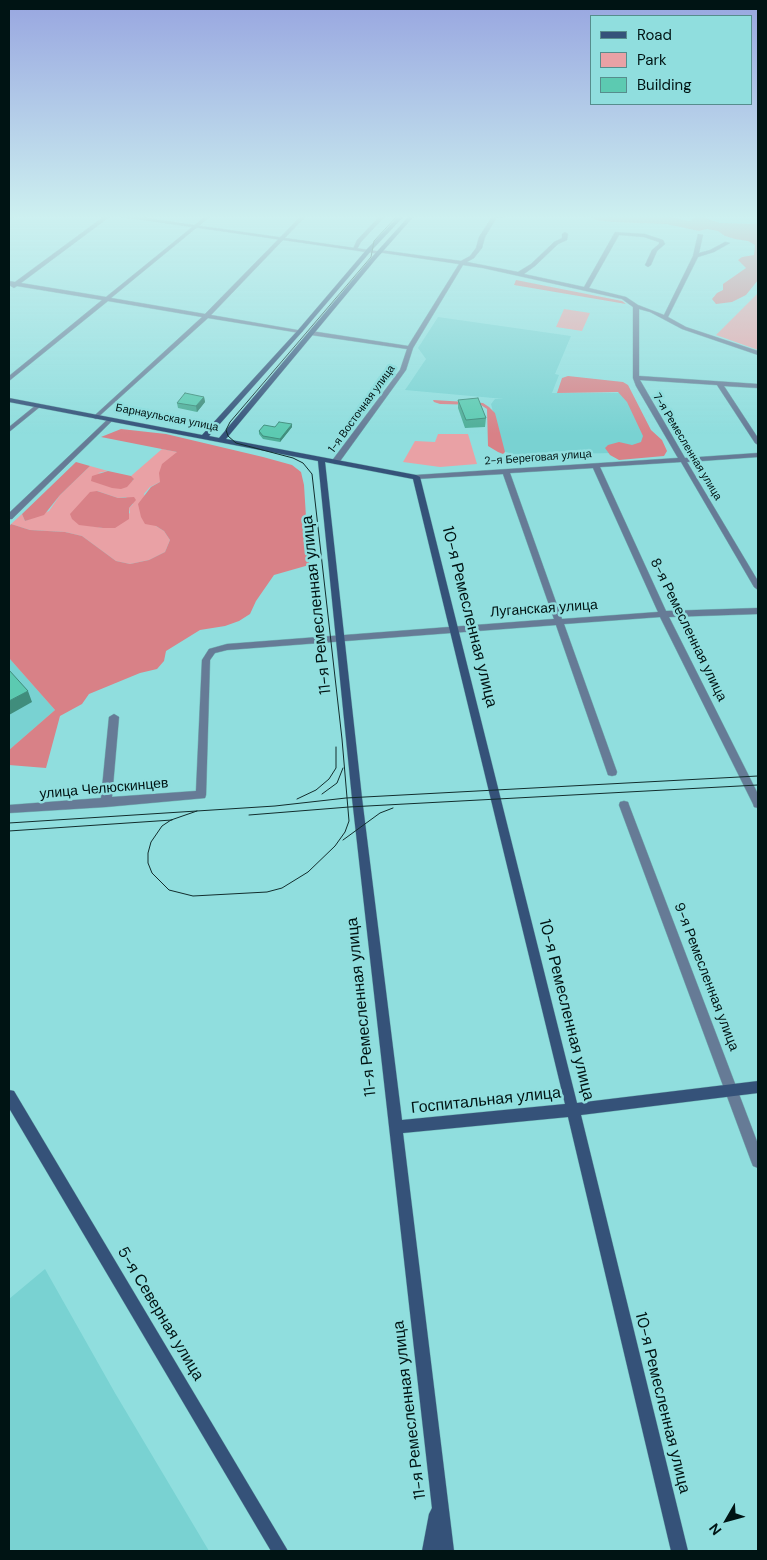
<!DOCTYPE html>
<html>
<head>
<meta charset="utf-8">
<style>
	body { margin:0 }
	#map { position:relative; width:767px; height:1560px; overflow:hidden; background:#90dede; font-family:"DM Sans",sans-serif }
	canvas { display:block }
	.frame { position:absolute; inset:0; border:10px solid #001414; pointer-events:none }
	.legend { position:absolute; left:590px; top:15px; width:162px; height:90px; box-sizing:border-box; background:#90dede; border:1px solid #568d8d; margin:0; padding:6px 9px; list-style:none; font-size:15px; color:#001414 }
	.legend li { display:flex; align-items:center; gap:10px; height:25px }
	.legend b { width:25px; border:1px solid #568d8d }
	.north { position:absolute; left:702px; top:1495px; width:50px; height:50px; -webkit-text-stroke:4px #90dede; paint-order:stroke; rotate:232deg; font-size:14px; font-weight:700; line-height:20px; text-align:center; color:#001414 }
	.north::after { content:''; display:block; margin:auto; width:18px; height:22px; background:#001414; clip-path:polygon(50% 0,100% 100%,50% 72%,0 100%) }
</style>
</head>
<body>
<div id="map">
<canvas width="767" height="1560"></canvas>
<div class="frame"></div>
<ul class="legend">
<li><b style="height:6px;background:#355279"></b>Road</li>
<li><b style="height:14px;background:#e9a1a5"></b>Park</li>
<li><b style="height:14px;background:#5ccab1"></b>Building</li>
</ul>
<div class="north">N</div>
</div>
<script>
const g = document.querySelector('canvas').getContext('2d');
g.lineJoin = 'round';
function paint(path, color) { g.fillStyle = color; g.fill(path, 'evenodd'); }
const shape = rows => new Path2D(rows.map(r => 'M' + r).join(''));
function strokePath(path, color, width, dash) { g.strokeStyle = color; g.lineWidth = width; g.lineCap = dash ? 'butt' : 'round'; g.setLineDash(dash || []); g.stroke(path); }
function drawText(font, color, halo, rows, align = 'center') {
  g.font = font + ' "DM Sans",sans-serif'; g.lineWidth = 5; g.setLineDash([]); g.textBaseline = 'middle'; g.strokeStyle = halo; g.fillStyle = color; for (const [text, x, y, turn = 0] of rows) {
    g.save(); g.translate(x, y); g.rotate((+turn || 0) * Math.PI / 180); g.textAlign = isNaN(turn) ? turn : align; if (halo) g.strokeText(text, 0, 0); g.fillText(text, 0, 0); g.restore();
  }
}
paint(shape([
	[438,317,571,336,555,374,559,375,552,393,623,393,662,452,516,455,503,451,491,404,495,399,504,399,405,390,426,359,418,348],
	[9,658,55,710,9,750],
	[45,1269,115,1393,209,1551,9,1551,9,1299]
]), '#79d2d2');
paint(shape([
	[758,293,758,350,716,335],
	[564,309,590,313,582,331,556,327],
	[438,434,468,434,477,464,440,467,403,462,415,441,435,442],
	[162,449,177,452,160,482,150,487,144,494,156,526,164,531,170,540,165,552,149,560,130,564,116,561,82,536,65,532,30,530,11,524,22,514,25,521,49,511,60,495,90,466,108,471,98,473,133,481,131,476],
	[97,491,118,498,126,497,133,504,129,508,130,513,103,528,92,526]
]), '#e9a1a5');
paint(shape([
	[588,215,614,218,619,215,657,215,689,221,698,216,720,223,758,224,758,280,746,295,732,302,716,304,712,299,717,293,723,290,723,284,746,268,738,260,742,257,754,255,755,245,748,241,735,239,725,236,718,231,707,229,699,231,666,224,612,222,596,220],
	[516,280,622,301,626,304,514,285],
	[568,376,623,382,628,385,651,430,662,440,667,451,664,456,619,460,610,455,605,448,608,445,619,442,632,445,641,442,643,436,627,402,618,392,557,393,562,378],
	[433,400,483,403,489,407,495,413,505,452,503,454,498,452,488,446,487,409,481,405,440,404,434,402],
	[121,429,166,434,263,457,292,465,301,472,304,485,309,565,274,575,256,601,250,614,239,621,225,626,200,630,166,651,164,661,157,669,140,673,89,694,82,704,60,716,46,768,9,765,9,750,55,710,9,658,9,527,11,524,30,530,65,532,82,536,116,561,130,564,149,560,165,552,170,540,164,531,156,526,145,524,141,517,138,504,151,487,160,482,159,473,162,464,177,452,101,437],
	[76,462,90,466,60,495,44,515,25,521,22,514],
	[108,471,131,476,134,479,127,487,121,489,112,488,91,481,92,476],
	[97,491,118,498,134,497,136,500,129,508,129,519,115,528,103,528,79,525,72,519,70,514,90,492]
]), '#d88187');
const minor = shape([
	[11,215,16,215,9,220,9,217,11,215],
	[106,215,112,215,21,283,106,297,207,215,212,215,111,298,205,314,302,215,307,215,211,315,303,331,300,333,208,318,96,419,94,418,94,416,202,317,108,301,9,381,9,376,102,300,17,286,14,288,9,285,9,281,15,282,106,215],
	[381,215,386,215,361,242,357,249,353,249,357,240,381,215],
	[493,215,530,215,497,217,485,237,482,248,474,258,467,262,518,272,531,264,554,242,562,238,562,234,565,232,568,234,567,240,558,244,535,266,524,274,584,287,615,232,645,234,663,240,665,244,657,251,651,265,648,267,645,265,652,250,659,244,659,242,644,237,619,235,589,288,626,297,638,305,664,315,693,256,698,234,703,235,699,253,710,250,725,242,730,243,714,252,698,257,668,317,686,327,758,351,758,355,682,329,650,312,639,309,639,376,758,384,758,388,724,386,758,438,758,445,755,443,717,385,640,380,685,458,758,453,758,457,687,462,758,581,758,590,754,587,681,462,600,467,666,611,758,608,758,614,669,617,758,794,758,808,754,807,753,804,660,617,564,624,617,772,616,775,612,776,608,775,607,772,556,625,227,650,215,653,210,660,206,795,205,798,106,807,9,813,9,805,101,798,109,717,114,714,119,717,112,797,196,791,202,660,209,649,227,644,554,619,503,474,416,479,412,477,416,475,678,458,636,386,633,378,633,307,622,299,483,268,463,265,413,348,406,370,338,464,335,464,331,462,400,370,407,349,311,335,308,333,311,331,408,346,459,264,377,252,380,250,461,261,470,256,476,248,479,237,493,215],
	[593,468,658,612,562,619,510,473,593,468],
	[36,405,41,406,9,432,9,427,36,405],
	[109,418,114,419,12,519,9,519,9,513,109,418],
	[624,801,628,802,629,805,758,1144,758,1168,753,1166,751,1161,619,805,620,802,624,801]
]);
const tertiary = shape([
	[109,215,124,215,383,252,380,254,109,215]
]);
const secondary = shape([
	[400,215,405,215,371,251,302,332,209,436,219,438,372,257,410,215,415,215,376,259,226,439,416,475,420,477,577,1103,758,1081,758,1093,581,1115,688,1551,671,1551,568,1117,403,1133,454,1551,422,1551,429,1514,432,1508,352,798,318,461,9,402,9,398,202,435,298,330,367,249,400,215],
	[325,462,413,479,565,1104,402,1120,362,798,325,462],
	[9,1090,14,1091,288,1551,271,1551,9,1108,9,1090]
]);
strokePath(minor, '#76baba', 1);
strokePath(tertiary, '#76baba', 1);
strokePath(secondary, '#76baba', 1);
paint(minor, '#667b96');
paint(tertiary, '#667b96');
paint(secondary, '#355279');
strokePath(shape([
	[322,794,337,783,343,768],
	[297,799,316,790,329,779,336,768,336,747],
	[197,811,171,820,162,826,151,842,148,853,148,863,152,873,169,890,193,896,267,892,282,888,308,872,335,846,345,832,349,821,342,739,312,474,303,463,293,458,236,443,228,436,226,430,230,422,371,257,374,241,398,215],
	[249,815,349,807,758,785],
	[9,823,275,806,346,798,758,776],
	[9,831,172,820],
	[343,840,380,813,393,808]
]), '#122d2d', 1);
paint(shape([
	[204,397,205,402,197,412,178,408,177,403],
	[458,400,486,418,485,427,465,428,458,408],
	[275,427,292,427,280,442,263,439,259,434,259,431]
]), '#4fae98');
paint(shape([
	[204,397,205,402,197,412,196,406],
	[292,424,292,427,280,442,280,439],
	[28,691,32,702,9,715,9,701]
]), '#408d7c');
const building = shape([
	[185,393,204,397,196,406,177,403,185,393],
	[478,398,486,418,466,420,458,400,478,398],
	[279,422,292,424,280,439,263,436,259,431,264,425,275,427,279,422],
	[9,670,28,691,9,701,9,670]
]);
paint(building, '#5ccab1');
strokePath(building, '#408d7c', 1);
const sky = g.createLinearGradient(0, 0, 0, 434);
sky.addColorStop(0, '#98a6e0');
sky.addColorStop(0.5, '#cdf0f0');
sky.addColorStop(1, '#cdf0f000');
g.fillStyle = sky;
g.fillRect(0, 0, 767, 434);
drawText('11px', '#001414', '#90dede', [
	["1-я Восточная улица",362,409,-54],
	["Барнаульская улица",167,418,11],
	["7-я Ремесленная улица",687,447,59],
	["2-я Береговая улица",538,458,-4]
]);
drawText('14px', '#001414', '#90dede', [
	["Луганская улица",544,609,-4],
	["8-я Ремесленная улица",688,630,64],
	["улица Челюскинцев",104,789,-5],
	["9-я Ремесленная улица",706,977,69]
]);
drawText('16px', '#001414', '#90dede', [
	["11-я Ремесленная улица",317,605,-96],
	["10-я Ремесленная улица",469,617,76],
	["11-я Ремесленная улица",362,1007,-96],
	["10-я Ремесленная улица",566,1010,76],
	["Госпитальная улица",486,1101,-6],
	["5-я Северная улица",160,1314,59],
	["10-я Ремесленная улица",662,1403,76],
	["11-я Ремесленная улица",410,1410,-97]
]);
</script>
</body>
</html>
